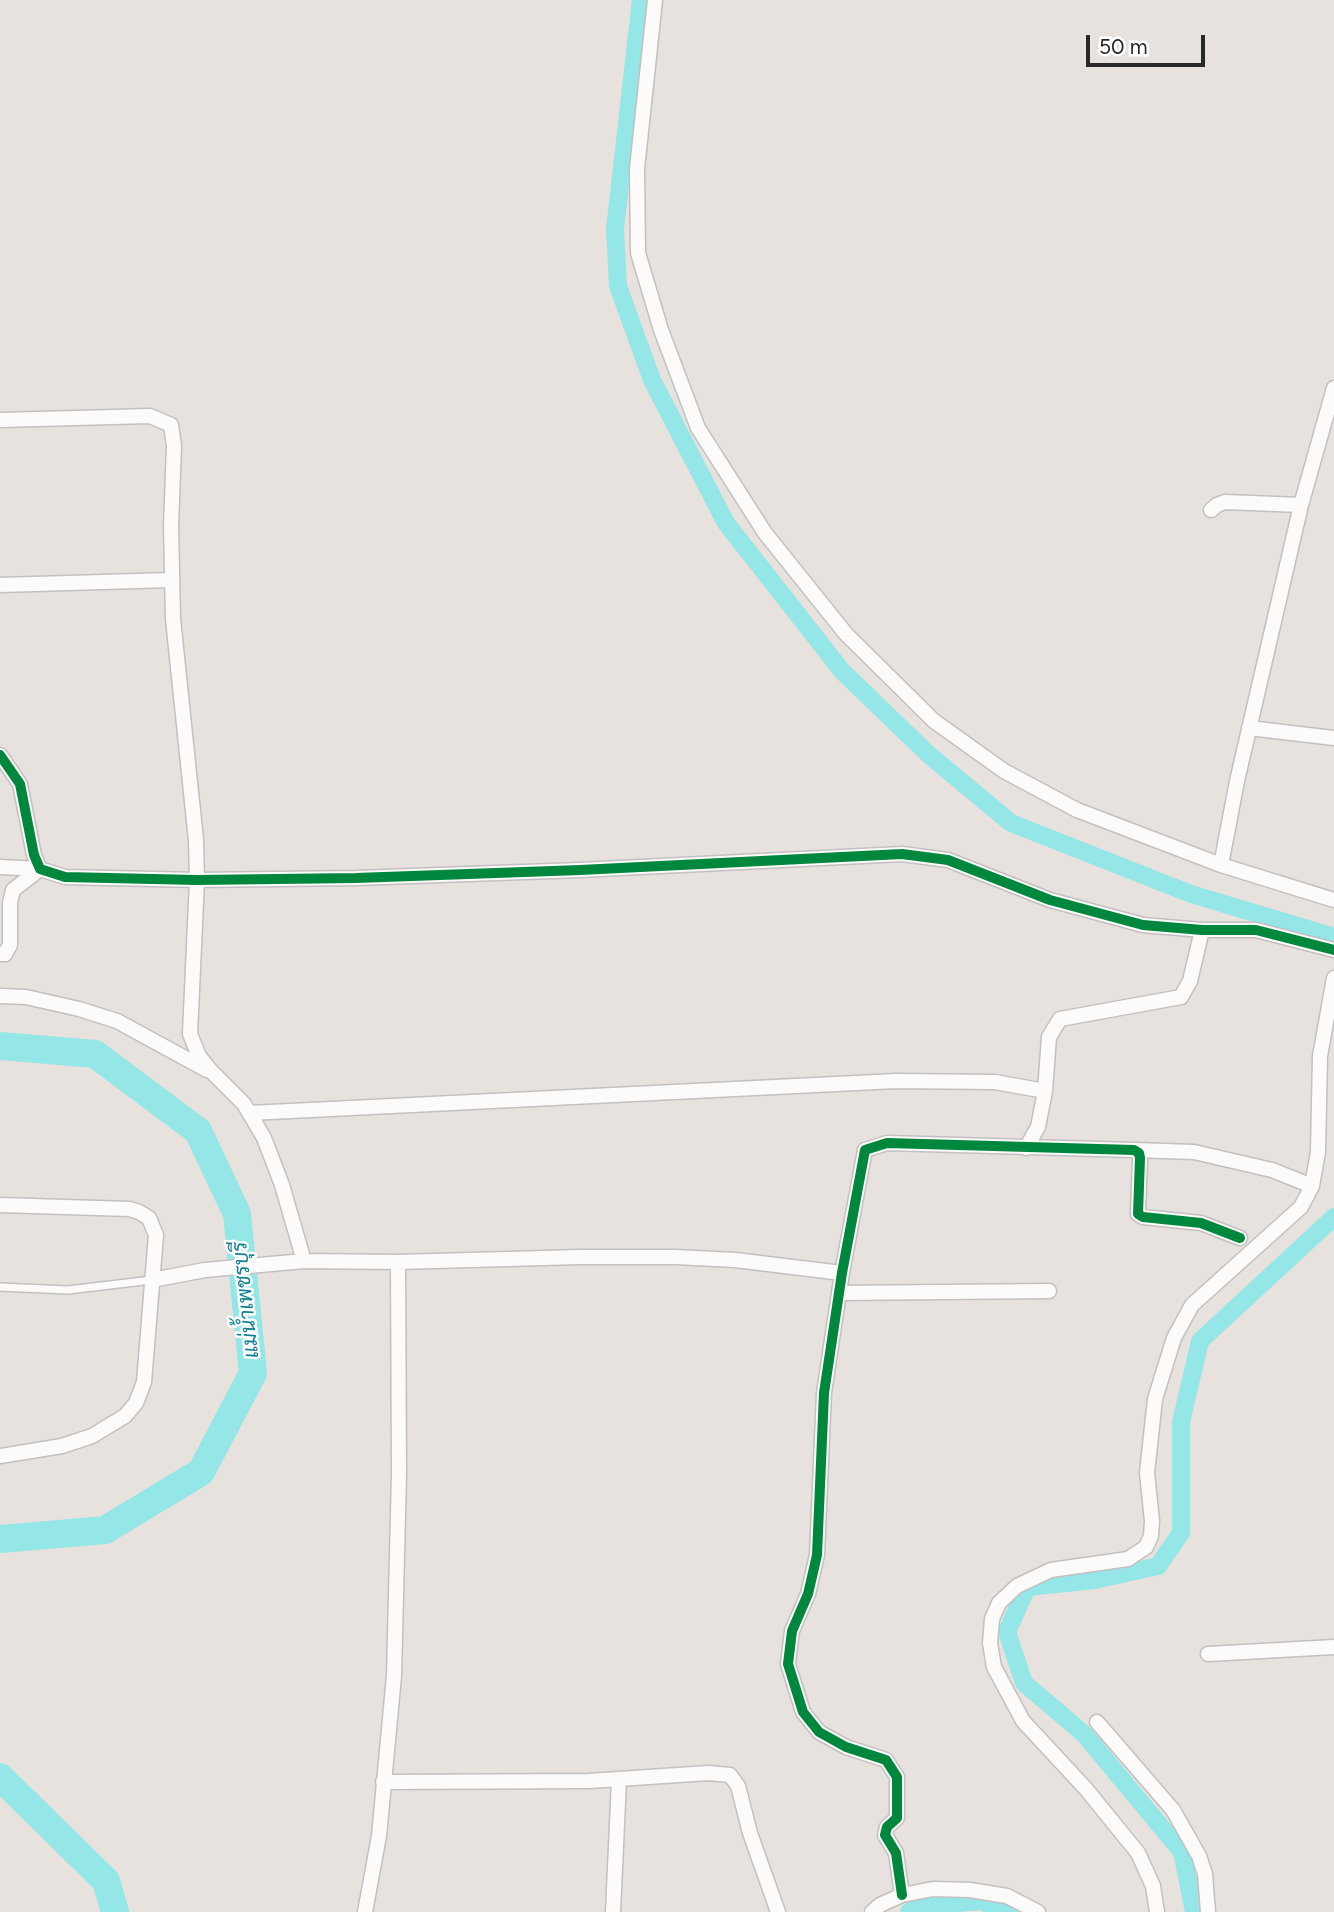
<!DOCTYPE html>
<html>
<head>
<meta charset="utf-8">
<style>
	body { margin:0 }
	#map { position:relative; width:1334px; height:1912px; overflow:hidden; background:#e8e2de; font-family:Figtree,sans-serif }
	canvas { display:block }
	.scale { position:absolute; left:1086px; top:35px; width:119px; height:32px; box-sizing:border-box; border:4px solid #292929; border-top:0; padding-left:9px; font-size:21px; line-height:24px; white-space:nowrap; color:#292929; -webkit-text-stroke:5px #fff; paint-order:stroke }
</style>
</head>
<body>
<div id="map">
<canvas width="1334" height="1912"></canvas>
<div class="scale">50 m</div>
</div>
<script>
const g = document.querySelector('canvas').getContext('2d');
g.lineJoin = 'round';
const shape = rows => new Path2D(rows.map(r => 'M' + r).join(''));
function strokePath(path, color, width, dash) { g.strokeStyle = color; g.lineWidth = width; g.lineCap = dash ? 'butt' : 'round'; g.setLineDash(dash || []); g.stroke(path); }
function drawText(font, color, halo, rows, align = 'center') {
  g.font = font + ' Figtree,Sarabun,sans-serif'; g.lineWidth = 5; g.setLineDash([]); g.textBaseline = 'middle'; g.strokeStyle = halo; g.fillStyle = color; for (const [text, x, y, turn = 0] of rows) {
    g.save(); g.translate(x, y); g.rotate((+turn || 0) * Math.PI / 180); g.textAlign = isNaN(turn) ? turn : align; if (halo) g.strokeText(text, 0, 0); g.fillText(text, 0, 0); g.restore();
  }
}
strokePath(shape([
	[641,0,615,229,618,286,652,380,726,523,842,671,928,754,1011,823,1191,894,1334,937],
	[909,1912,916,1907,981,1901,1009,1912],
	[1194,1912,1182,1852,1084,1734,1024,1683,1007,1632,1027,1587,1095,1580,1158,1566,1181,1533,1181,1422,1200,1341,1334,1217]
]), '#94e6e7', 18);
strokePath(shape([
	[0,1046,95,1054,198,1131,237,1214,253,1373,201,1472,105,1530,0,1539],
	[0,1777,106,1881,115,1912]
]), '#94e6e7', 28);
const lane = shape([
	[0,1287,68,1290,152,1280]
]);
const street = shape([
	[655,0,637,169,638,253,661,330,698,428,765,533,846,634,934,721,1004,771,1077,810,1221,865,1334,900],
	[0,420,150,416,171,425,174,446,171,526,173,619,196,840,197,880,190,1034,199,1056,211,1071,244,1104,264,1138,282,1185,304,1261],
	[1211,510,1217,505,1225,502,1301,505],
	[0,585,171,580],
	[1249,728,1334,738],
	[0,755,20,784,34,855,40,869,65,877,197,880,356,878,580,870,902,854,948,860,1050,900,1143,925,1202,930,1256,930,1334,950],
	[1221,865,1237,781,1301,505,1334,388],
	[0,867,40,869],
	[0,954,5,954,10,945,10,903,13,890,40,869],
	[0,996,26,997,79,1009,117,1021,207,1070],
	[250,1113,896,1081,995,1082,1045,1091],
	[1026,1148,1038,1127,1045,1091,1049,1037,1060,1019,1181,997,1190,981,1202,930],
	[1134,1150,1194,1152,1272,1170,1312,1186],
	[0,1205,130,1209,139,1212,149,1218,156,1235,144,1382,136,1403,125,1416,92,1436,62,1446,0,1456],
	[152,1280,205,1270,304,1261,398,1262,580,1257,675,1257,735,1260,842,1273],
	[839,1293,1049,1291],
	[1208,1654,1334,1647],
	[1097,1722,1173,1810,1199,1856,1205,1874,1208,1912],
	[383,1782,589,1781,708,1773,730,1775,738,1786,750,1833,778,1912],
	[902,1895,896,1853,885,1835,887,1827,897,1818,897,1777,886,1760,846,1747,819,1732,803,1712,788,1664,792,1631,808,1594,817,1555,824,1393,842,1273,865,1150,887,1143,1134,1150,1139,1153,1140,1158,1138,1214,1143,1217,1201,1223,1240,1238],
	[365,1912,379,1836,394,1676,399,1474,398,1262],
	[613,1912,619,1780],
	[872,1912,880,1905,902,1895,933,1889,970,1890,1007,1896,1038,1912],
	[1157,1912,1153,1886,1138,1853,1086,1789,1023,1721,994,1667,990,1643,992,1619,999,1603,1017,1586,1051,1570,1128,1559,1146,1547,1151,1536,1152,1521,1147,1473,1155,1399,1174,1338,1192,1305,1301,1207,1312,1186,1318,1152,1320,1056,1334,978]
]);
strokePath(lane, '#c2c0c0', 10);
strokePath(street, '#c2c0c0', 17);
strokePath(lane, '#fcfbfa', 7);
strokePath(street, '#fcfbfa', 14);
strokePath(shape([
	[0,755,20,784,34,855,40,869,65,877,197,880,356,878,580,870,902,854,948,860,1050,900,1143,925,1202,930,1256,930,1334,950],
	[902,1895,896,1853,885,1835,887,1827,897,1818,897,1777,886,1760,846,1747,819,1732,803,1712,788,1664,792,1631,808,1594,817,1555,824,1393,842,1273,865,1150,887,1143,1134,1150,1139,1153,1140,1158,1138,1214,1143,1217,1201,1223,1240,1238]
]), '#00873e', 10);
drawText('italic 21px', '#108190', '#fff', [
	["แม่น้ำเพชรบุรี",246,1300,-96]
]);
</script>
</body>
</html>
